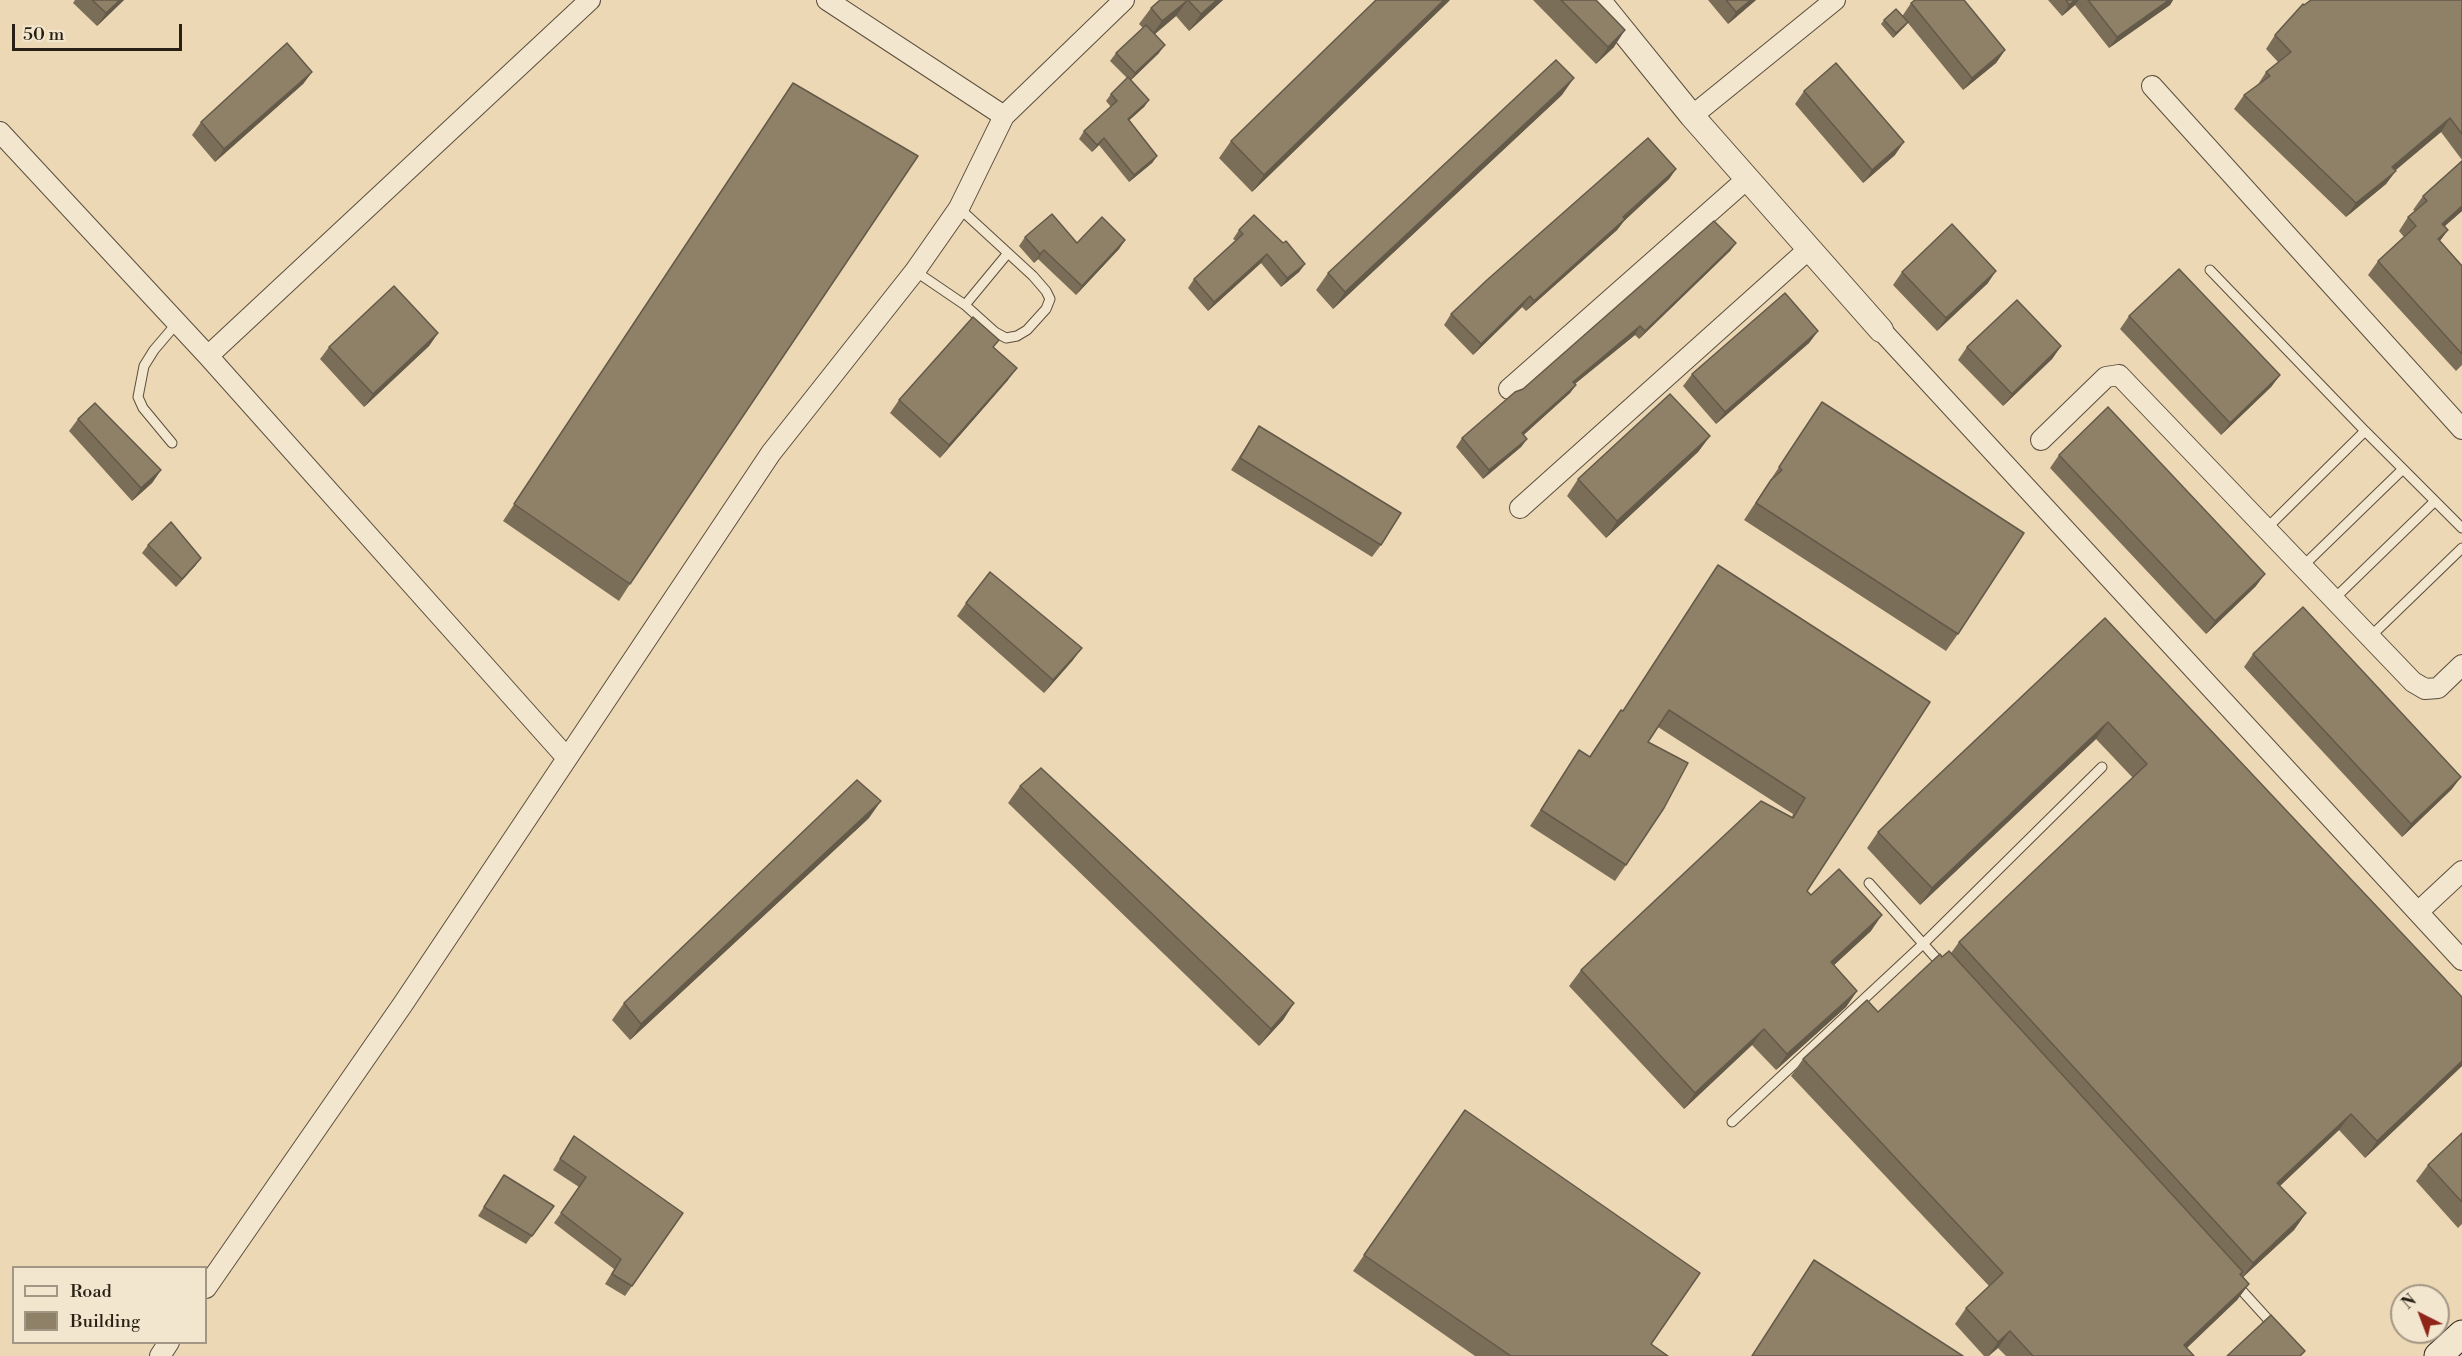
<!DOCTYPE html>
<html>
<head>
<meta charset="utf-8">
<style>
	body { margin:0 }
	#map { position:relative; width:2462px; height:1356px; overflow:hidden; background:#edd8b5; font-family:"Libre Bodoni",serif }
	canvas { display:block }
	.legend { position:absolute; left:12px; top:1266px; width:195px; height:78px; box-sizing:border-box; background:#f3e6cf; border:2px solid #a29785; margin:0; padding:8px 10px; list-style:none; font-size:18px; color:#292015 }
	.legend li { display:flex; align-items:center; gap:12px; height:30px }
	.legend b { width:30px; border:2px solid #a29785 }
	.north { position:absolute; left:2390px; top:1284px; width:60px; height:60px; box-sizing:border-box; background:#f3e6cf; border:2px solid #a29785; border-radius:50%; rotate:318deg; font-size:16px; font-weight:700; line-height:24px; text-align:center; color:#292015 }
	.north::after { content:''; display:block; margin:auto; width:21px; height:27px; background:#8f2418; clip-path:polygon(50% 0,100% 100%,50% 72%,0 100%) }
	.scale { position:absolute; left:12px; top:24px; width:170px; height:27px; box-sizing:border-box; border:3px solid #292015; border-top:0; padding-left:8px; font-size:18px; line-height:21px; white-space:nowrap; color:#292015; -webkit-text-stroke:4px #f3e6cf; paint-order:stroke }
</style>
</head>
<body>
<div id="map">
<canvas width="2462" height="1356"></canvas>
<ul class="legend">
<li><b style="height:8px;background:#f3e6cf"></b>Road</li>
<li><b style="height:16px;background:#8f8068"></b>Building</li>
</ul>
<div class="north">N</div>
<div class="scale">50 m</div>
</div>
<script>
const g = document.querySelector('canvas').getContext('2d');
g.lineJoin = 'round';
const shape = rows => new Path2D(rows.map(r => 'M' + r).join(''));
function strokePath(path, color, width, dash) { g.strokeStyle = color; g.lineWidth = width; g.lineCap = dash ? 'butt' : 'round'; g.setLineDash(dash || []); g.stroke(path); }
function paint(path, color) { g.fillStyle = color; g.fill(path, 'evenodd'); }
const service = shape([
	[2210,270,2365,431,2267,528],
	[915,271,965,305,995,332,1006,338,1017,336,1027,330,1046,309,1050,299,1046,291,1033,276,959,208],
	[965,305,1008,253],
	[2365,431,2462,528],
	[172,443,143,408,138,397,144,366,154,350,177,323],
	[2303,566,2403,469],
	[2334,599,2435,501],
	[2370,637,2462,548],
	[1869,883,1943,966],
	[1732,1122,1923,944,2102,767],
	[2235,1283,2274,1326]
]);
const minor = shape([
	[827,0,1004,116],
	[2152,86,2462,429],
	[1692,116,1835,0],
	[0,132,208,356,567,758],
	[1881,330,2462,960],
	[208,356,590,0],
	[1509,389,1748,178],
	[2041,440,2106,377,2119,375,2413,682,2425,689,2438,688,2462,665],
	[1520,508,1810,248],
	[2418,912,2462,871],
	[206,1288,403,1004,771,453,915,271,959,208,1004,116,1124,0],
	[160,1356,169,1342]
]);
const tertiary = shape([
	[1598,0,1692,116,1881,330]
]);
const secondary = shape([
	[2438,1356,2462,1334]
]);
strokePath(service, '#5a4e3d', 11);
strokePath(minor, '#5a4e3d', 22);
strokePath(tertiary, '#5a4e3d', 26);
strokePath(secondary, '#292015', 29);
strokePath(service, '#f3e6cf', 9);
strokePath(minor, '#f3e6cf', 20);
strokePath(tertiary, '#f3e6cf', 24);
strokePath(secondary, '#f3e6cf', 27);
paint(shape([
	[75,0,124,0,97,26,73,3],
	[1160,0,1223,0,1189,31,1176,16,1155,34,1159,53,1131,80,1149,100,1144,107,1129,120,1157,156,1152,163,1129,182,1099,145,1092,152,1079,139,1084,131,1111,107,1106,101,1111,94,1127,78,1110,61,1116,53,1143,28,1139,24,1151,8],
	[1450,0,1252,192,1219,158,1231,141],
	[1533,0,1596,0,1614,47,1596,64],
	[1708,0,1756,0,1728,24],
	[2048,0,2173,0,2170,5,2109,48,2075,5,2062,16],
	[2462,0,2462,211,2445,226,2448,230,2440,241,2462,266,2462,365,2456,371,2368,275,2378,261,2404,237,2399,231,2408,217,2415,211,2413,210,2423,196,2458,164,2462,160,2441,132,2395,170,2386,184,2346,217,2234,109,2244,95,2257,86,2266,72,2278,62,2266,49,2275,35,2304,5],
	[1911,3,2005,50,1996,63,1963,90,1908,23,1893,38,1881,24,1884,20,1903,15],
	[312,72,303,84,215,162,192,135,201,122],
	[793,83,630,584,619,601,503,521],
	[1804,91,1895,155,1863,183,1795,104],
	[1562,95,1333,309,1316,290,1328,273],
	[1676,169,1669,179,1624,221,1617,230,1526,311,1522,307,1473,355,1444,325,1451,314],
	[1239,230,1283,243,1305,264,1299,272,1281,287,1261,263,1208,311,1188,288,1194,279,1236,241,1233,239],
	[1025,237,1077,243,1125,240,1119,249,1076,295,1038,259,1034,263,1019,246],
	[1736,243,1730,251,1639,339,1635,335,1575,384,1576,385,1570,393,1523,435,1527,439,1521,447,1483,479,1456,447,1462,438,1523,389],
	[1902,272,1988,283,1937,331,1893,285],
	[2129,316,2280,375,2271,387,2221,435,2120,329],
	[1818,331,1809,343,1716,424,1683,386,1692,374],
	[438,333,429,346,364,407,320,359,329,347],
	[2061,346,2052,359,2003,406,1958,360,1967,347],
	[994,347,1008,380,940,458,890,413,899,400],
	[1822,402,1958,634,1946,651,1744,520],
	[78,419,161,470,152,483,132,501,69,431],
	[1259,426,1381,545,1372,557,1231,470],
	[1710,436,1698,452,1606,538,1567,496,1578,479],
	[2059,455,2256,586,2206,634,2050,468],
	[148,545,201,558,195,566,176,587,142,553],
	[1718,565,1930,702,1807,891,1811,895,1871,931,1834,965,1857,991,1846,1007,1776,1070,1752,1045,1684,1109,1569,986,1581,970,1792,817,1793,814,1658,727,1648,742,1626,865,1615,881,1530,826,1579,750,1589,757,1621,710,1623,711],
	[966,603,1073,660,1044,693,957,616],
	[2105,618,2462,1066,2365,1158,2339,1130,2280,1186,2306,1213,2294,1230,2243,1277,2249,1284,2237,1300,2187,1348,2194,1356,2006,1356,1998,1348,1989,1356,1984,1356,1955,1324,1966,1308,1989,1286,1791,1076,1803,1059,1878,1012,1942,957,1951,953,1959,942,2133,778,2096,739,1920,905,1867,848,1878,832],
	[2253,654,2452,789,2402,837,2244,667],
	[1020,786,1294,1003,1283,1020,1259,1046,1008,803],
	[869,818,630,1040,612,1020,624,1003],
	[1465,1110,1651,1344,1668,1356,1475,1356,1353,1271],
	[2462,1133,2462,1224,2458,1228,2416,1181,2428,1165],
	[574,1136,683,1213,625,1296,605,1284,614,1269,554,1223,579,1187,553,1170],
	[504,1175,554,1206,526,1244,478,1216],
	[1814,1260,1963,1356,1752,1356]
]), '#7b6e59');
paint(shape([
	[120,0,124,0,97,26,106,13],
	[1188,0,1176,16,1150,38,1162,21],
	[1217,0,1223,0,1189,31,1201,14],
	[1444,0,1450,0,1252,192,1264,175],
	[1751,0,1756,0,1728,24,1736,12],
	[2075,0,2079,0,2075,5,2062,16,2069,5],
	[2169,0,2173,0,2170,5,2109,48,2117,37],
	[1908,22,1905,26,1893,38,1896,33],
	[1625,30,1614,47,1596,64,1608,47],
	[1165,45,1159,53,1130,81,1135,73],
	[2005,50,1996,63,1963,90,1972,78],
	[312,72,303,84,215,162,224,149],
	[1574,78,1562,95,1333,309,1345,292],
	[1149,100,1144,107,1123,126,1128,119],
	[2450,118,2441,132,2383,181,2392,167],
	[1104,138,1099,145,1092,152,1097,145],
	[1904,142,1895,155,1863,183,1872,170],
	[1157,156,1152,163,1129,182,1134,175],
	[1676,169,1669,179,1624,221,1617,230,1526,311,1534,301],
	[2396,171,2386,184,2346,217,2356,203],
	[2462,206,2462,211,2432,237,2442,224],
	[2448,230,2438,243,2438,239],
	[1125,240,1119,249,1076,295,1082,286],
	[1736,243,1730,251,1639,339,1645,331],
	[1044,250,1038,259,1034,263,1040,254],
	[1267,254,1261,263,1208,311,1214,302],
	[1305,264,1299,272,1281,287,1287,278],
	[1996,271,1988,283,1937,331,1946,318],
	[1530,296,1522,307,1473,355,1481,344],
	[1640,326,1635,335,1567,390,1573,382],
	[1818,331,1809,343,1716,424,1725,412],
	[438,333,429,346,364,407,373,394],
	[2061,346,2052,359,2003,406,2012,394],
	[1017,368,1008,380,940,458,949,445],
	[2280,375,2271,387,2221,435,2230,423],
	[1576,385,1570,393,1516,442,1522,433],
	[1710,436,1698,452,1606,538,1617,521],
	[1527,439,1521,447,1483,479,1489,470],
	[161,470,152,483,132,501,141,488],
	[201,558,195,566,176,587,182,579],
	[2265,574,2256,586,2206,634,2215,621],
	[1082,648,1073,660,1044,693,1053,680],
	[2108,722,2096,739,1920,905,1932,888],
	[2461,777,2452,789,2402,837,2411,824],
	[881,801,869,818,630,1040,641,1024],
	[1882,915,1871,931,1820,978,1831,962],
	[1857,991,1846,1007,1776,1070,1787,1054],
	[1294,1003,1283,1020,1259,1046,1271,1029],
	[1764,1029,1752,1045,1684,1109,1695,1093],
	[2462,1061,2462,1066,2365,1158,2377,1141],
	[2351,1114,2339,1130,2266,1199,2277,1183],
	[2306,1213,2294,1230,2241,1279,2253,1263],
	[2249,1284,2237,1300,2178,1356,2184,1345],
	[2010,1331,1998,1348,1988,1356,1998,1342]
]), '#645a49');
const building = shape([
	[92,0,120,0,106,13,92,0],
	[1160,0,1188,0,1162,21,1151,8,1160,0],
	[1188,0,1217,0,1201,14,1188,0],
	[1376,0,1444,0,1264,175,1231,141,1376,0],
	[1561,0,1596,0,1625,30,1608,47,1561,0],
	[1726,0,1751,0,1736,12,1726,0],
	[1915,0,1964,0,2005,50,1972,78,1911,3,1915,0],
	[2066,0,2075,0,2069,5,2066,0],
	[2088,0,2169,0,2117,37,2088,0],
	[2311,0,2462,0,2462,134,2450,118,2392,167,2396,171,2356,203,2244,95,2270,76,2266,72,2291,52,2275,35,2303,4,2304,5,2311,0],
	[1896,9,1908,22,1896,33,1884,20,1896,9],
	[1146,25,1165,45,1135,73,1116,53,1146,25],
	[287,43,312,72,224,149,201,122,287,43],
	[1556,60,1574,78,1345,292,1328,273,1556,60],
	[1836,63,1904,142,1872,170,1804,91,1836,63],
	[1128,77,1149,100,1128,119,1157,156,1134,175,1104,138,1097,145,1084,131,1117,101,1111,94,1128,77],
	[793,83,918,156,630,584,514,504,793,83],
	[1648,138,1676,169,1623,217,1625,219,1534,301,1530,296,1481,344,1451,314,1487,280,1648,138],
	[2462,161,2462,206,2442,224,2448,230,2438,239,2462,266,2462,354,2378,261,2416,226,2408,217,2427,201,2423,196,2462,161],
	[1052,214,1077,243,1102,217,1125,240,1082,286,1044,250,1040,254,1025,237,1052,214],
	[1254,215,1283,243,1286,241,1305,264,1287,278,1267,254,1214,302,1194,279,1243,234,1239,230,1254,215],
	[1714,221,1736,243,1645,331,1640,326,1573,382,1576,385,1522,433,1527,439,1489,470,1462,438,1515,392,1523,389,1714,221],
	[1952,224,1996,271,1946,318,1902,272,1952,224],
	[2179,269,2280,375,2230,423,2129,316,2179,269],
	[394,286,438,333,373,394,329,347,394,286],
	[1785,293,1818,331,1725,412,1692,374,1785,293],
	[2017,300,2061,346,2012,394,1967,347,2017,300],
	[973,317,999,340,993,347,1017,368,949,445,899,400,973,317],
	[1670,394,1710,436,1617,521,1578,479,1670,394],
	[1822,402,2024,533,1958,634,1756,503,1771,480,1782,470,1779,467,1822,402],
	[95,403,161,470,141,488,78,419,95,403],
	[2108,407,2265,574,2215,621,2059,455,2108,407],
	[1259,426,1401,513,1381,545,1240,458,1259,426],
	[171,522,201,558,182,579,148,545,171,522],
	[1718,565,1930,702,1807,891,1811,895,1839,869,1882,915,1831,962,1857,991,1787,1054,1764,1029,1695,1093,1581,970,1761,801,1793,818,1805,798,1669,710,1648,742,1688,763,1664,808,1626,865,1541,810,1579,750,1590,757,1621,710,1623,711,1718,565],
	[990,572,1082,648,1053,680,966,603,990,572],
	[2303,607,2461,777,2411,824,2253,654,2303,607],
	[2105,618,2462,997,2462,1061,2377,1141,2351,1114,2277,1183,2306,1213,2253,1263,1959,942,2147,764,2108,722,1932,888,1878,832,2105,618],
	[1041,768,1294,1003,1271,1029,1020,786,1041,768],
	[857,780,881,801,641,1024,624,1003,857,780],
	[1949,951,2243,1272,2240,1274,2249,1284,2184,1345,2194,1356,2033,1356,2010,1331,1998,1342,1966,1308,2003,1273,1803,1059,1867,1000,1878,1012,1940,954,1942,957,1949,951],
	[1465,1110,1700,1273,1651,1344,1668,1356,1511,1356,1364,1255,1465,1110],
	[2462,1133,2462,1202,2428,1165,2462,1133],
	[574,1136,683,1213,632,1286,612,1274,621,1259,561,1213,586,1177,560,1159,574,1136],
	[504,1175,554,1206,532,1236,484,1207,504,1175],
	[1814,1260,1963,1356,1752,1356,1814,1260],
	[2271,1315,2305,1351,2300,1356,2227,1356,2271,1315]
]);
paint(building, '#8f8068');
strokePath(building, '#645a49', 1.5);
</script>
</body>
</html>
